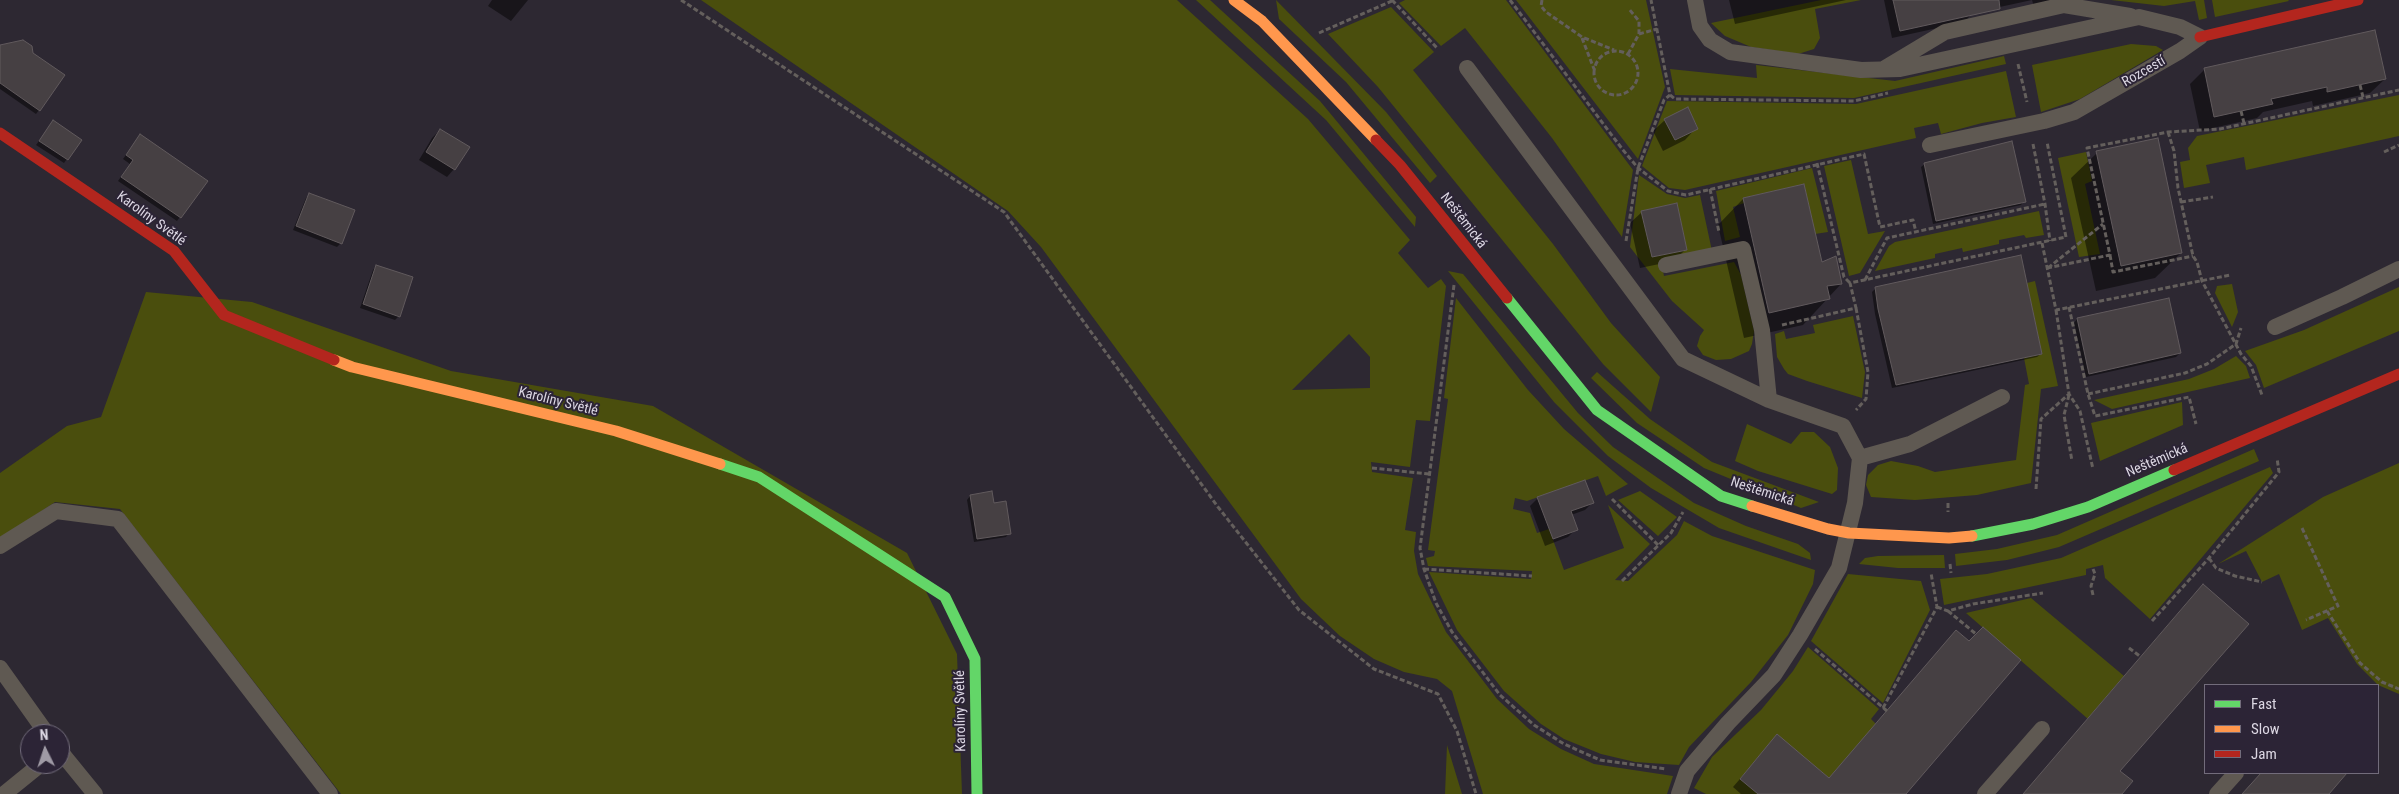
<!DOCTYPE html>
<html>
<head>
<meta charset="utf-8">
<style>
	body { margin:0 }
	#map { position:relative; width:2399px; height:794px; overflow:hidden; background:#2d2832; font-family:"Roboto Condensed",sans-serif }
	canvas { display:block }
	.legend { position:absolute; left:2204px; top:684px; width:175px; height:90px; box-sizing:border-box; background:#2c2436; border:1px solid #726c7b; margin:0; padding:6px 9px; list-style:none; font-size:15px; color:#dcd7e3 }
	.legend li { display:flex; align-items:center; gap:10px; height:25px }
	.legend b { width:25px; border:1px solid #726c7b }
	.north { position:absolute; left:20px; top:724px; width:50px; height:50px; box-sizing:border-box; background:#2c2436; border:1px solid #726c7b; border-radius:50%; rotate:356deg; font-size:14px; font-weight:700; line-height:20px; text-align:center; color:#dcd7e3 }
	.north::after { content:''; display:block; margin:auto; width:18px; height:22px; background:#9f9aa5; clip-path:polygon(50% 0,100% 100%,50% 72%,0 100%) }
</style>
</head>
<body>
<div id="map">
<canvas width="2399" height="794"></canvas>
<ul class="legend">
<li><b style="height:6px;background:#63d668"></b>Fast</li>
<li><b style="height:6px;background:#ff974d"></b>Slow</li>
<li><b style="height:6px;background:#b3261e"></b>Jam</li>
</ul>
<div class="north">N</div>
</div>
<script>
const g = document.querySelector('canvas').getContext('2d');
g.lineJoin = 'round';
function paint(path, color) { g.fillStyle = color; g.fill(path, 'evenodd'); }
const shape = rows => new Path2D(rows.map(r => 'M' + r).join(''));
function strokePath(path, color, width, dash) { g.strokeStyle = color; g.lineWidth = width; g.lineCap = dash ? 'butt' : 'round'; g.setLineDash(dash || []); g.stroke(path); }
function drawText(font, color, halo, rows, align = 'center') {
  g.font = font + ' "Roboto Condensed",sans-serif'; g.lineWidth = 4; g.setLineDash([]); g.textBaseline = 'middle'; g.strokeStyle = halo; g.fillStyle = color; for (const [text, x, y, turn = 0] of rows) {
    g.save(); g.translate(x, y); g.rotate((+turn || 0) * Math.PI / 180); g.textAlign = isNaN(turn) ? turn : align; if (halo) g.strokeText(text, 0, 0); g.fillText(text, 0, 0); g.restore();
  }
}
paint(shape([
	[701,0,1177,0,1308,119,1410,240,1398,253,1428,288,1441,279,1446,286,1430,421,1416,420,1410,467,1371,462,1372,472,1413,478,1405,530,1416,532,1414,551,1418,574,1446,632,1497,699,1529,729,1561,749,1594,764,1673,776,1667,794,1483,794,1452,691,1437,679,1404,672,1374,659,1340,636,1301,599,1041,247,1008,211],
	[1349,334,1370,357,1370,388,1292,390],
	[1196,0,1210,0,1320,101,1416,217,1415,227,1326,120],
	[1276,0,1386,112,1437,176,1430,183,1346,82,1279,19],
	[1405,0,1506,0,1633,170,1622,237,1552,138,1465,28,1441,46,1399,3],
	[1516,0,1646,0,1665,87,1638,159],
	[1821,0,1861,0,1815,9,1820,38,1814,49,1798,54,1751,47,1725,36,1711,23],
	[2111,0,2204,0,2207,18,2199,20,2195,1,2164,6],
	[2212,0,2288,0,2289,1,2215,17],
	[1391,7,1434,52,1413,70,1553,244,1611,323,1660,377,1651,412,1603,364,1378,87,1328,34],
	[2131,44,2156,46,2163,50,2080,99,2041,112,2032,65],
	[2004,56,2006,64,1854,98,1675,95,1670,69,1757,78,1756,65,1895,81],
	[2006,71,2016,117,1982,123,1941,134,1938,123,1914,128,1916,138,1685,190,1669,188,1642,166,1667,101,1856,104],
	[1688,108,1698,128,1675,140,1664,119],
	[2399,95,2399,136,2246,170,2244,157,2206,165,2210,183,2184,188,2180,162,2190,160,2188,148,2197,136],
	[2086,152,2092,181,2085,184,2100,254,2079,257,2058,158],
	[1851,160,1868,234,1885,231,1860,273,1849,276,1824,166],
	[1812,168,1828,232,1815,234,1804,184,1743,198,1744,203,1733,207,1740,237,1725,241,1716,191],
	[1639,175,1667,194,1685,198,1700,195,1712,251,1661,262,1664,276,1734,262,1741,275,1754,331,1752,344,1749,351,1731,359,1716,360,1703,355,1697,346,1700,336,1704,330,1672,301,1630,247],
	[1677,203,1687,250,1652,257,1641,211],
	[2039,211,2044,235,2026,238,2024,235,1999,240,1999,244,1963,252,1962,248,1935,254,1935,258,1875,271,1889,246,1895,242],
	[1448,271,1463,274,1578,413,1613,447,1694,503,1746,526,1798,544,1810,553,1811,560,1719,528,1651,488,1608,456,1554,402],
	[2035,281,2058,386,2041,389,2031,483,1977,495,1915,500,1871,497,1866,485,1868,475,1878,465,1891,461,1918,466,1935,472,2016,460,2025,385,2029,384,2024,358,2042,354,2027,283],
	[2232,284,2238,312,2232,327,2215,293,2217,286],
	[2399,287,2399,331,2264,388,2256,365,2245,351,2304,330],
	[146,292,252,302,451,371,653,406,907,553,957,654,962,794,341,794,120,509,55,502,0,539,0,473,67,426,101,417],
	[1456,298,1528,390,1564,429,1628,484,1606,496,1598,476,1527,501,1515,498,1513,509,1530,513,1537,533,1549,529,1564,570,1624,548,1608,505,1650,544,1615,580,1628,581,1677,535,1684,521,1712,536,1815,570,1813,584,1788,635,1751,682,1689,747,1679,765,1635,762,1601,754,1564,739,1541,724,1504,691,1457,630,1429,572,1531,579,1532,571,1428,566,1426,558,1434,556,1435,551,1428,550,1448,399,1444,398],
	[1853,316,1865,372,1862,398,1807,381,1788,374,1784,369,1777,357,1775,334,1784,331,1786,339,1815,333,1813,325],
	[2236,356,2246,366,2250,378,2112,409,2094,400,2189,379,2214,369],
	[1597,372,1650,419,1712,462,1819,502,1801,508,1704,468,1637,423,1591,378],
	[2182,402,2183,425,2100,461,2091,423],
	[1747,424,1791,444,1801,432,1814,432,1830,447,1838,468,1837,490,1832,494,1758,471,1735,461],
	[2254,449,2259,461,2059,547,2007,560,1956,566,1955,554,1997,549,2057,535],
	[2399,463,2399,694,2378,685,2357,664,2328,618,2302,630,2279,574,2262,582,2246,551,2218,564,2323,497],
	[2270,467,2273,473,2150,619,2105,578,2103,565,2086,569,2086,575,1944,605,1940,579,1987,574,2061,558],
	[1640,491,1677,517,1658,536,1618,500],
	[1944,555,1945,568,1898,568,1859,564,1865,558,1878,556],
	[1848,574,1921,581,1930,610,1883,703,1811,641],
	[2031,598,2124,676,2088,719,1966,613],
	[1808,647,1879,709,1871,719,1876,724,1829,778,1777,735,1740,779,1758,794,1706,794,1694,788,1712,757,1761,710,1793,671],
	[1447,745,1462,794,1445,794]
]), '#4a4e0d');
paint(shape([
	[492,0,528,0,511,21,488,6],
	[1729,0,1846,0,1735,24],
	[1884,0,2067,0,2034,7,2032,0,1972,13,1965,22,1892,38],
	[2374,32,2385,79,2370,93,2313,106,2312,101,2263,112,2257,118,2200,131,2190,84,2204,70],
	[0,47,32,54,39,110,36,114,0,89],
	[1665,120,1696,128,1685,140,1663,151,1653,131],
	[53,122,80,141,64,163,36,145],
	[440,130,454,169,447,177,419,160,432,138],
	[140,136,206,182,177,221,118,181,130,164,123,159],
	[2097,153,2181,253,2155,278,2096,291,2071,178],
	[1925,164,2024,201,2021,205,1933,224,1921,167],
	[310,194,341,243,337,247,293,230,306,198],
	[1743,199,1821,264,1841,284,1803,325,1744,338,1718,225],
	[1642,212,1686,249,1674,261,1640,268,1630,223],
	[376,266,399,316,395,320,360,308,373,270],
	[1876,288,2041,354,2037,357,1892,388,1875,314,1872,292],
	[2077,319,2180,353,2176,357,2086,377,2074,323],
	[970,496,1009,533,1006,537,974,542,967,500],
	[1538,498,1593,502,1585,510,1571,515,1576,529,1568,537,1545,546,1530,506],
	[2195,593,2119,771,2120,794,2023,794],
	[1770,744,1829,779,1905,794,1741,794,1733,787],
	[2263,773,2345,773,2327,794,2244,794]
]), '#0007');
const building = shape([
	[1893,0,1999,0,2000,9,1900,31,1893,0],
	[2375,30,2386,79,2327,92,2327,87,2271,99,2273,104,2214,117,2204,68,2375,30],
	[23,40,32,46,33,53,65,75,40,111,0,83,0,45,23,40],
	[1688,107,1698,129,1675,140,1664,119,1688,107],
	[53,120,82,140,68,160,39,141,53,120],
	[440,129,470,147,455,170,426,152,440,129],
	[140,134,208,181,181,218,121,177,133,160,126,155,140,134],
	[2158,138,2182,253,2121,266,2096,151,2158,138],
	[2012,141,2026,202,1936,221,1924,163,2012,141],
	[1804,184,1822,262,1836,256,1842,284,1827,286,1830,299,1769,313,1743,198,1804,184],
	[309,193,355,210,342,244,296,226,309,193],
	[1677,203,1687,250,1652,257,1641,211,1677,203],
	[2021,255,2042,354,1896,385,1878,309,1875,287,2021,255],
	[376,265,413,277,400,317,363,304,376,265],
	[2169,298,2181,353,2089,374,2077,318,2169,298],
	[1585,480,1594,503,1571,511,1578,530,1553,539,1537,497,1585,480],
	[992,491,994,503,1006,501,1011,534,977,539,970,495,992,491],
	[2203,584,2249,624,2120,771,2133,781,2122,794,2023,794,2203,584],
	[1983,627,2021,660,1906,794,1758,794,1740,779,1777,734,1829,778,1956,630,1969,641,1983,627],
	[2261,773,2347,773,2329,794,2242,794,2261,773]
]);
paint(building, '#464043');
strokePath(building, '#615a5d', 1);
strokePath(shape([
	[681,0,1004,212,1218,507,1299,610,1374,669,1438,694,1457,731,1476,794],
	[1392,0,1438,49],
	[1510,0,1623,150,1638,168,1668,191,1686,195,1864,154,1880,227,1913,220,1916,232],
	[1542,0,1541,6,1546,12,1582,37,1614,50],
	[1319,33,1394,0],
	[1639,34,1657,29],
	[1582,38,1594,69],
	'1594 73a22 22 0 1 1 44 0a22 22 0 1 1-44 0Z',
	[1628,54,1639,34,1639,21,1629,9],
	[2018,64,2027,102],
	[2360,85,2363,97],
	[1670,95,1675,99,1854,101,1888,93],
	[2241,111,2244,123],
	[2168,132,2174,151,2178,188,2193,256,2197,262,2202,281,2241,354,2251,366,2262,395],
	[2033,144,2045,204,2050,241],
	[2384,152,2399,145],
	[1817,163,1844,277,1850,283],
	[1710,189,1719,232],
	[2181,202,2213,197],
	[1626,241,1638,168,1664,100,1670,95,1651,0],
	[2042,243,2056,310,2230,275],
	[2110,255,2113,272,2193,256],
	[2047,268,2110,255,2087,148,2168,132,2220,129,2399,90],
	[2048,268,2103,224],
	[1865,280,1887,238,2045,204],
	[1454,285,1420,548,1424,569,1436,603,1452,632,1500,695,1534,725,1564,744,1600,760,1666,769],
	[2069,307,2088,394,2095,416,2189,397,2196,424],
	[1856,308,1868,372,1866,399,1856,410],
	[2056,310,2069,394,2080,411,2093,469],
	[1782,325,1856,308,1850,283,2066,237,2047,142],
	[2088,394,2185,373,2207,364,2236,344,2241,328],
	[2069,395,2064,415,2072,461],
	[1372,468,1429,474],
	[2036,489,2041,419,2069,394],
	[1612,499,1658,545],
	[1948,503,1948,512],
	[2302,528,2338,606,2306,620],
	[2209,558,2216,568,2235,576,2262,582],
	[1950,564,1951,573],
	[1424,569,1532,576],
	[1622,581,1671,533,1683,512],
	[2093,595,2091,586,2095,574,2093,569],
	[1937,607,1948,611,1973,604,2043,593],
	[1948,611,1976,634],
	[2327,611,2360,663,2382,682,2399,689],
	[2152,621,2209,558,2279,472,2277,458],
	[2129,648,2141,657],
	[1815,649,1887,711],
	[1883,708,1937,607,1931,573]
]), '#645f5c', 3, [5, 2.5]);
strokePath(shape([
	[1695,0,1700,26,1710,40,1730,52,1861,70,1900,69,2139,17,2180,27,2200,37,2180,51,2074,112,2044,121,1930,145],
	[1467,68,1683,359,1769,400,1843,426,1860,458,1855,503,1839,568,1800,635,1774,675,1728,723,1687,771,1679,794],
	[1885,68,1945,32,2064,5,2130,16],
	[1666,265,1743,249,1762,330,1769,400],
	[2275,327,2342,297,2399,269],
	[1860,458,1910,444,2002,397],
	[0,546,56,511,118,519,330,794],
	[0,668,47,734],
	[60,751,95,794],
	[4,794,41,764],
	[1985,794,2042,729],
	[2217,794,2236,773]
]), '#5f5952', 16);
strokePath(shape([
	[1507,298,1597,410,1721,496,1752,506],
	[720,464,759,477,945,597,975,659,977,794],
	[1972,536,2033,524,2088,507,2174,470]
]), '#63d668', 11);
strokePath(shape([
	[1234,0,1262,21,1376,140],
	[334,360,352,367,616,431,720,464],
	[1752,506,1828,529,1849,533,1949,538,1972,536]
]), '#ff974d', 11);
strokePath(shape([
	[2200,37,2358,0],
	[0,133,174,251,224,315,334,360],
	[1376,140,1400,165,1507,298],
	[2174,470,2399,374]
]), '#b3261e', 11);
drawText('14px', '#dcd7e3', '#2c2436', [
	["Rozcestí",2144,72,-30],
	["Karolíny Světlé",151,219,36],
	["Neštěmická",1463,221,52],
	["Karolíny Světlé",558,402,14],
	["Neštěmická",2157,461,-23],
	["Neštěmická",1762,492,18],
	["Karolíny Světlé",961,711,-91]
]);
</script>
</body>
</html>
